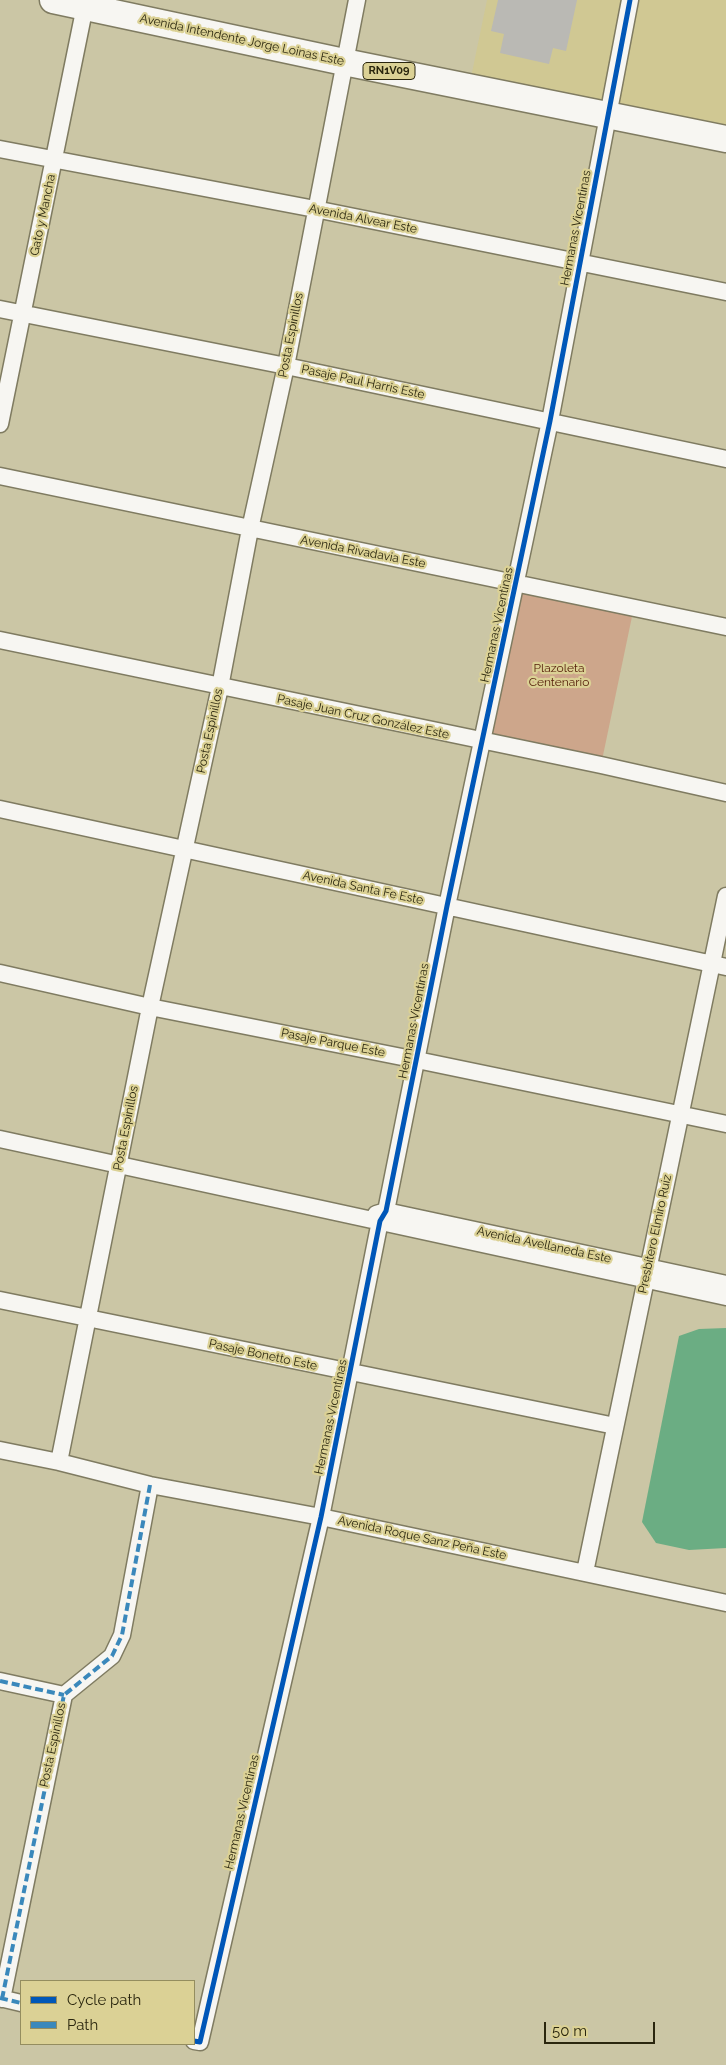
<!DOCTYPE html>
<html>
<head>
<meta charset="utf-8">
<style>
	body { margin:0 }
	#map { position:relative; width:726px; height:2065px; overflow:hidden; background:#cbc6a5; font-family:Raleway,sans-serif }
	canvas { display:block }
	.legend { position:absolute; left:20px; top:1980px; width:175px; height:65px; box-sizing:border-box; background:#dbd195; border:1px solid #948d5f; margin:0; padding:6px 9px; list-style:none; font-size:15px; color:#2a260e }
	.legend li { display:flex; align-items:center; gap:10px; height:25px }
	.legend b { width:25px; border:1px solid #948d5f }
	.scale { position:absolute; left:544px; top:2022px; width:111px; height:22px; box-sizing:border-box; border:2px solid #2a260e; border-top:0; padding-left:6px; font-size:15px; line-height:18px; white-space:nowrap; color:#2a260e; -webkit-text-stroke:4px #dbd195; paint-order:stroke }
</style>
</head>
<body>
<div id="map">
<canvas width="726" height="2065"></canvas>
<ul class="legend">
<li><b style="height:6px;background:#0057b8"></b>Cycle path</li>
<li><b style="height:6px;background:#3a88bb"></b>Path</li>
</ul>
<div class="scale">50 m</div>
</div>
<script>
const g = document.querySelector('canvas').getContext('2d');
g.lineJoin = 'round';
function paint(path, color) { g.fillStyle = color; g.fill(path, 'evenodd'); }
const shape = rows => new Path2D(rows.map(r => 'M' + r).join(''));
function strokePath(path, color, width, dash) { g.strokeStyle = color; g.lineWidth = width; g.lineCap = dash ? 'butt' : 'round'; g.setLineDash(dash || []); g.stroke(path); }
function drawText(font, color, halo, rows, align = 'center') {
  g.font = font + ' Raleway,sans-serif'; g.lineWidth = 4.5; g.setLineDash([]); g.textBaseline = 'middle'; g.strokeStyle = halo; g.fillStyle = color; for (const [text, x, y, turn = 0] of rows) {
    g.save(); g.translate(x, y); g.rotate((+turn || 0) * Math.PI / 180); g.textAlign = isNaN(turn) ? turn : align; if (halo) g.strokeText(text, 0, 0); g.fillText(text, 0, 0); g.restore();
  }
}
paint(shape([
	[487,0,726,0,726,139,469,87]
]), '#d0c893');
paint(shape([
	[517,583,634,607,601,765,483,742]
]), '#cda68b');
paint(shape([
	[726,1328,726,1548,689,1550,656,1543,642,1522,679,1336,699,1329]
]), '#6bad83');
paint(shape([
	[498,0,577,0,566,51,553,48,549,64,500,53,504,34,491,31]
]), '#bab9b4');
const street = shape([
	[0,149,315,209,726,292],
	[0,309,286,366,726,459],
	[0,424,85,6],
	[0,476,726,627],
	[0,640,601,765,726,793],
	[0,809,726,967],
	[0,973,150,1007,417,1060,726,1124],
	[0,1139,726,1297],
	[376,1214,386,1211,726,1284],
	[0,1300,615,1426],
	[0,1450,59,1462,150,1485,321,1517,726,1603],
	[59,1462,150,1007,220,687,250,529,286,366,357,0],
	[585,1572,726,896],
	[0,1681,64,1695],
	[0,1998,21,2003],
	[2,1999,64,1695,112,1656,122,1635,150,1485],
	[194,2041,200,2042,321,1517,380,1221,386,1211,447,906,550,421,630,0]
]);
const primary = shape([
	[53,0,344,62,726,139]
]);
strokePath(street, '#7f7b61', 19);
strokePath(primary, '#7f7b61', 29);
strokePath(street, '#f7f6f2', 16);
strokePath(primary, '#f7f6f2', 26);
strokePath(shape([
	[0,1681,64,1695],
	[0,1998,21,2003],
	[2,1999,64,1695,112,1656,122,1635,150,1485]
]), '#3a88bb', 4, [8, 4]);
strokePath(shape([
	[194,2041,200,2042,321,1517,380,1221,386,1211,447,906,550,421,630,0]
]), '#0057b8', 5);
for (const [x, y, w] of [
	[389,71,52]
]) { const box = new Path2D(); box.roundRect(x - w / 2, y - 8.5, w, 17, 4); g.fillStyle = '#dbd195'; g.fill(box); strokePath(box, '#2a260e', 1); }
drawText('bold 11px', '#2a260e', null, [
	["RN1V09",389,71]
]);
drawText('12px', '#2a260e', '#dbd195', [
	["Avenida Intendente Jorge Loinas Este",242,40,12],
	["Gato y Mancha",43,215,-78],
	["Avenida Alvear Este",363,219,11],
	["Hermanas Vicentinas",576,228,-79],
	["Posta Espinillos",291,335,-79],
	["Pasaje Paul Harris Este",363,382,12],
	["Avenida Rivadavia Este",363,552,11],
	["Hermanas Vicentinas",497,625,-78],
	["Pasaje Juan Cruz González Este",363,717,12],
	["Posta Espinillos",210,731,-78],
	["Avenida Santa Fe Este",363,888,12],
	["Hermanas Vicentinas",414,1021,-79],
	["Pasaje Parque Este",333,1043,11],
	["Posta Espinillos",126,1128,-79],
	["Presbítero Elmiro Ruiz",655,1234,-78],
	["Avenida Avellaneda Este",544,1245,12],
	["Pasaje Bonetto Este",263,1355,12],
	["Hermanas Vicentinas",331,1417,-78],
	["Avenida Roque Sanz Peña Este",422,1538,12],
	["Posta Espinillos",53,1745,-78],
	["Hermanas Vicentinas",242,1812,-77]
]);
drawText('12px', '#56200b', '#dbd195', [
	["Plazoleta",559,668],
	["Centenario",559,682]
]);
</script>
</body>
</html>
